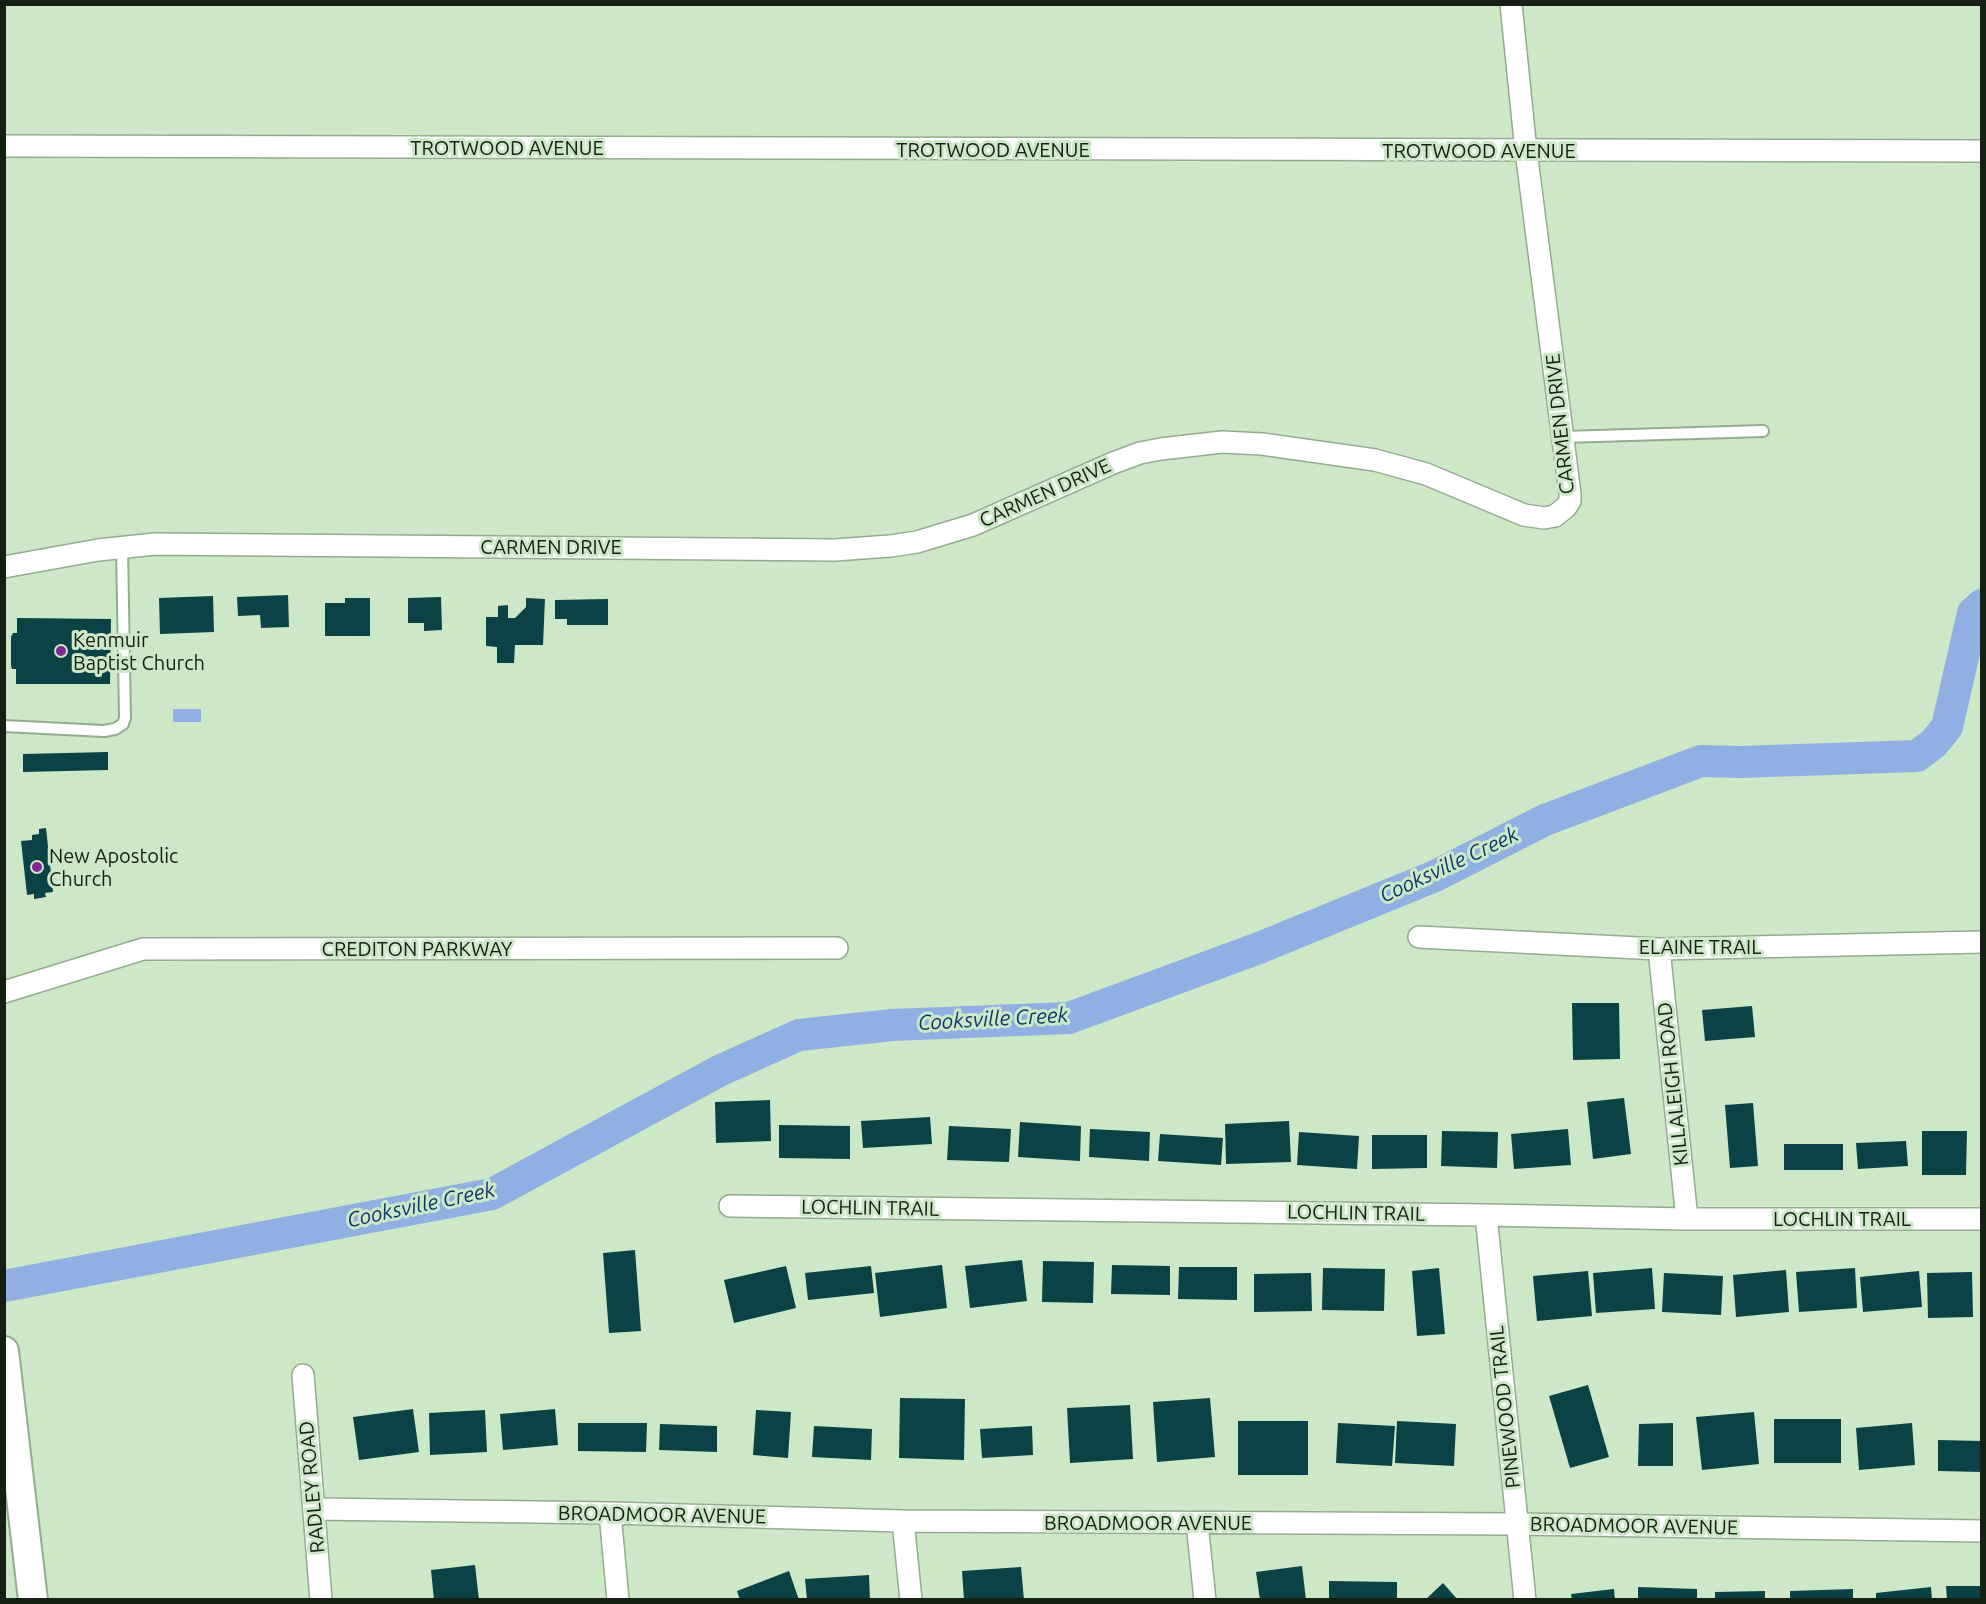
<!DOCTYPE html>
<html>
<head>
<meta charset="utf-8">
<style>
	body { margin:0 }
	#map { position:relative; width:1986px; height:1604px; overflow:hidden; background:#cce8c7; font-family:Ubuntu,sans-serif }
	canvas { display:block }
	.frame { position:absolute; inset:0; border:6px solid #151f13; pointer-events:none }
</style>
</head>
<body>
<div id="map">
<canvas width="1986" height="1604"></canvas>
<div class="frame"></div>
</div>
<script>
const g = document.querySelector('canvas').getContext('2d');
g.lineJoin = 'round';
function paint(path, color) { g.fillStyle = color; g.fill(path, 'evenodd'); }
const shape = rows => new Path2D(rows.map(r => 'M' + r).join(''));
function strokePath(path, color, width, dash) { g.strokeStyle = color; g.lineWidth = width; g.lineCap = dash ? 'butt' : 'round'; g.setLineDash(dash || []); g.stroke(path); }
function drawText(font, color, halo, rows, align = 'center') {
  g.font = font + ' Ubuntu,sans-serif'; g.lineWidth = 6; g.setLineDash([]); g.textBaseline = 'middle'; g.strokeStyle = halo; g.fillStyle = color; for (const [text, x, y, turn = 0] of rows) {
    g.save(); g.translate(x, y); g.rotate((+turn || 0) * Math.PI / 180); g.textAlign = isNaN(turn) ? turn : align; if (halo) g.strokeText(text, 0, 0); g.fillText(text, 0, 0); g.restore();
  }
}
paint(shape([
	[173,709,201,709,201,722,173,722]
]), '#91afe3');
strokePath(shape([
	[4,1286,492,1194,719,1071,799,1035,892,1025,1069,1018,1259,948,1435,876,1545,820,1701,761,1741,762,1917,756,1934,743,1947,727,1973,613,1982,605]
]), '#91afe3', 32);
paint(shape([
	[288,595,289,627,261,628,260,615,238,616,237,597],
	[213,596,214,632,160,634,159,598],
	[441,597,442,630,424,631,424,623,408,623,408,598],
	[345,598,370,598,370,636,325,636,325,603,345,603],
	[526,598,545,599,543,645,515,645,514,663,497,663,497,647,486,646,486,617,498,617,498,606,508,605,508,618,515,618,526,607],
	[608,599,608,625,567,625,567,619,555,619,555,600],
	[17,618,111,619,110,684,16,684,16,669,12,669,11,666,11,637,13,633,17,633],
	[108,752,108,770,23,772,23,754],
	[46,828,53,892,45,893,46,897,34,899,34,894,27,895,21,841,32,840,32,835,39,834,39,829],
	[1572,1003,1619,1003,1620,1059,1573,1060],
	[1752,1006,1755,1037,1705,1041,1702,1010],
	[1624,1098,1631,1154,1593,1159,1587,1102],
	[770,1100,771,1141,716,1143,715,1102],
	[1753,1103,1758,1166,1730,1168,1725,1105],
	[930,1117,932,1144,863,1148,861,1121],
	[1289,1121,1291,1162,1226,1164,1225,1124],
	[1020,1122,1081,1126,1080,1161,1018,1157],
	[779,1125,850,1126,850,1159,779,1158],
	[949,1126,1011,1129,1009,1162,947,1160],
	[1090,1129,1150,1132,1149,1161,1089,1157],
	[1568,1129,1571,1165,1514,1169,1511,1134],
	[1442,1131,1498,1132,1497,1168,1441,1166],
	[1922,1131,1967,1131,1966,1175,1922,1175],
	[1299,1132,1359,1136,1357,1169,1297,1165],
	[1160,1134,1223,1138,1221,1165,1158,1161],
	[1372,1135,1427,1135,1427,1168,1372,1169],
	[1906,1141,1908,1166,1858,1169,1856,1143],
	[1784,1144,1843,1144,1843,1170,1784,1170],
	[635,1250,641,1331,609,1333,603,1253],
	[1022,1260,1027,1301,970,1308,965,1266],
	[1043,1261,1094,1262,1093,1303,1042,1302],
	[942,1265,947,1308,880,1317,875,1273],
	[1112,1265,1170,1266,1170,1295,1111,1294],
	[786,1266,796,1308,734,1323,724,1280],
	[871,1266,874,1293,808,1300,805,1273],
	[1179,1267,1237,1267,1237,1300,1178,1299],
	[1323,1268,1385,1269,1384,1311,1322,1310],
	[1439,1268,1445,1334,1417,1336,1412,1271],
	[1652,1268,1655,1309,1596,1313,1593,1273],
	[1855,1268,1857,1308,1799,1312,1796,1272],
	[1786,1270,1789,1312,1736,1317,1733,1275],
	[1588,1271,1592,1316,1537,1321,1533,1276],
	[1919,1271,1922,1307,1863,1312,1860,1277],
	[1972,1272,1973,1317,1928,1318,1927,1273],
	[1311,1273,1312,1311,1254,1312,1254,1274],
	[1664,1273,1723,1276,1721,1315,1662,1312],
	[1588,1385,1609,1457,1570,1468,1549,1396],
	[900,1398,965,1399,964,1460,899,1458],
	[1210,1398,1215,1457,1157,1462,1153,1402],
	[1130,1405,1133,1459,1070,1463,1067,1408],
	[413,1409,419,1452,359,1460,353,1417],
	[555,1409,558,1445,503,1450,500,1414],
	[485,1410,487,1452,430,1455,429,1413],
	[756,1410,791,1412,788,1458,753,1455],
	[1754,1412,1759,1464,1702,1470,1696,1417],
	[1774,1419,1841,1419,1841,1463,1774,1463],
	[1238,1421,1308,1421,1308,1475,1238,1475],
	[1397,1421,1456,1424,1454,1466,1395,1463],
	[578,1423,647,1423,646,1452,578,1451],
	[1338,1423,1395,1426,1392,1466,1336,1463],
	[1673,1423,1673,1466,1638,1466,1639,1424],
	[1912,1423,1915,1465,1859,1470,1856,1428],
	[660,1424,717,1426,717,1452,659,1450],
	[814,1426,872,1429,871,1460,812,1457],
	[1032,1426,1033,1455,982,1458,980,1429],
	[1938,1440,1982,1441,1982,1472,1938,1471],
	[475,1565,479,1600,434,1600,431,1570],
	[1302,1566,1306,1600,1260,1600,1256,1572],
	[1021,1567,1024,1600,964,1600,962,1571],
	[789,1571,799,1600,740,1600,737,1591],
	[869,1575,870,1600,807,1600,805,1579],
	[1329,1581,1397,1582,1397,1600,1329,1600],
	[1443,1583,1458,1600,1425,1600],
	[1946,1586,1982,1586,1982,1600,1947,1600],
	[1638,1587,1697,1589,1697,1600,1638,1600],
	[1931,1587,1932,1600,1876,1600,1876,1593],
	[1614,1589,1615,1600,1572,1600,1571,1594],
	[1853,1589,1853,1600,1790,1600,1790,1591],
	[1765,1591,1765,1600,1715,1600,1715,1592]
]), '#0b4245');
const lane = shape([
	[1563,437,1763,431],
	[4,726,104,731,115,729,123,724,125,718,122,547]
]);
const street = shape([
	[4,146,1982,151],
	[4,567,98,550,155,544,835,550,890,546,917,542,973,525,1113,463,1140,453,1161,449,1222,442,1262,444,1375,460,1426,474,1524,515,1544,518,1555,516,1566,507,1570,501,1570,494,1526,151,1511,4],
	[1419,937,1659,949,1982,942],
	[1659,949,1687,1219],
	[4,992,143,949,837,948],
	[730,1206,1486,1215,1687,1219,1982,1219],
	[1486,1215,1525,1600],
	[303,1375,321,1600],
	[314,1509,610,1513,903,1521,1517,1524,1982,1531],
	[610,1513,618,1600],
	[903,1521,911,1600],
	[1197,1523,1205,1600]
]);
const secondary = shape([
	[4,1351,33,1600]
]);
strokePath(lane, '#92ac8d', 14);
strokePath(street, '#92ac8d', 24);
strokePath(secondary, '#92ac8d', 32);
strokePath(lane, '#fff', 10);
strokePath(street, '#fff', 21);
strokePath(secondary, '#fff', 28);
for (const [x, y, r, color] of [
	[61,651,6,"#812693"],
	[37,867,6,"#812693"]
]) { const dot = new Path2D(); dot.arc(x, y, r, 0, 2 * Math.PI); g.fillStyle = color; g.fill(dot); strokePath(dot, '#cce8c7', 2); }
drawText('20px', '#151f13', '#cce8c7', [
	["TROTWOOD AVENUE",507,148],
	["TROTWOOD AVENUE",993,150],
	["TROTWOOD AVENUE",1479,151],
	["CARMEN DRIVE",1560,424,-96],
	["CARMEN DRIVE",1045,493,-24],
	["CARMEN DRIVE",551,547],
	["ELAINE TRAIL",1700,947],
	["CREDITON PARKWAY",417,949],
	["KILLALEIGH ROAD",1673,1084,-96],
	["LOCHLIN TRAIL",870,1208,1],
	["LOCHLIN TRAIL",1356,1213,1],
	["LOCHLIN TRAIL",1842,1219],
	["PINEWOOD TRAIL",1505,1407,-96],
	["RADLEY ROAD",312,1487,-95],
	["BROADMOOR AVENUE",662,1515,1],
	["BROADMOOR AVENUE",1148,1523],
	["BROADMOOR AVENUE",1634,1526,1]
]);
drawText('20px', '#151f13', '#cce8c7', [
	["Kenmuir",73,640],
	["Baptist Church",73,663],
	["New Apostolic",49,856],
	["Church",49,879]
], 'left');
drawText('italic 21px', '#113471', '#cce8c7', [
	["Cooksville Creek",1449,865,-25],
	["Cooksville Creek",993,1019,-3],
	["Cooksville Creek",421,1205,-12]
]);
</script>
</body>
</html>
